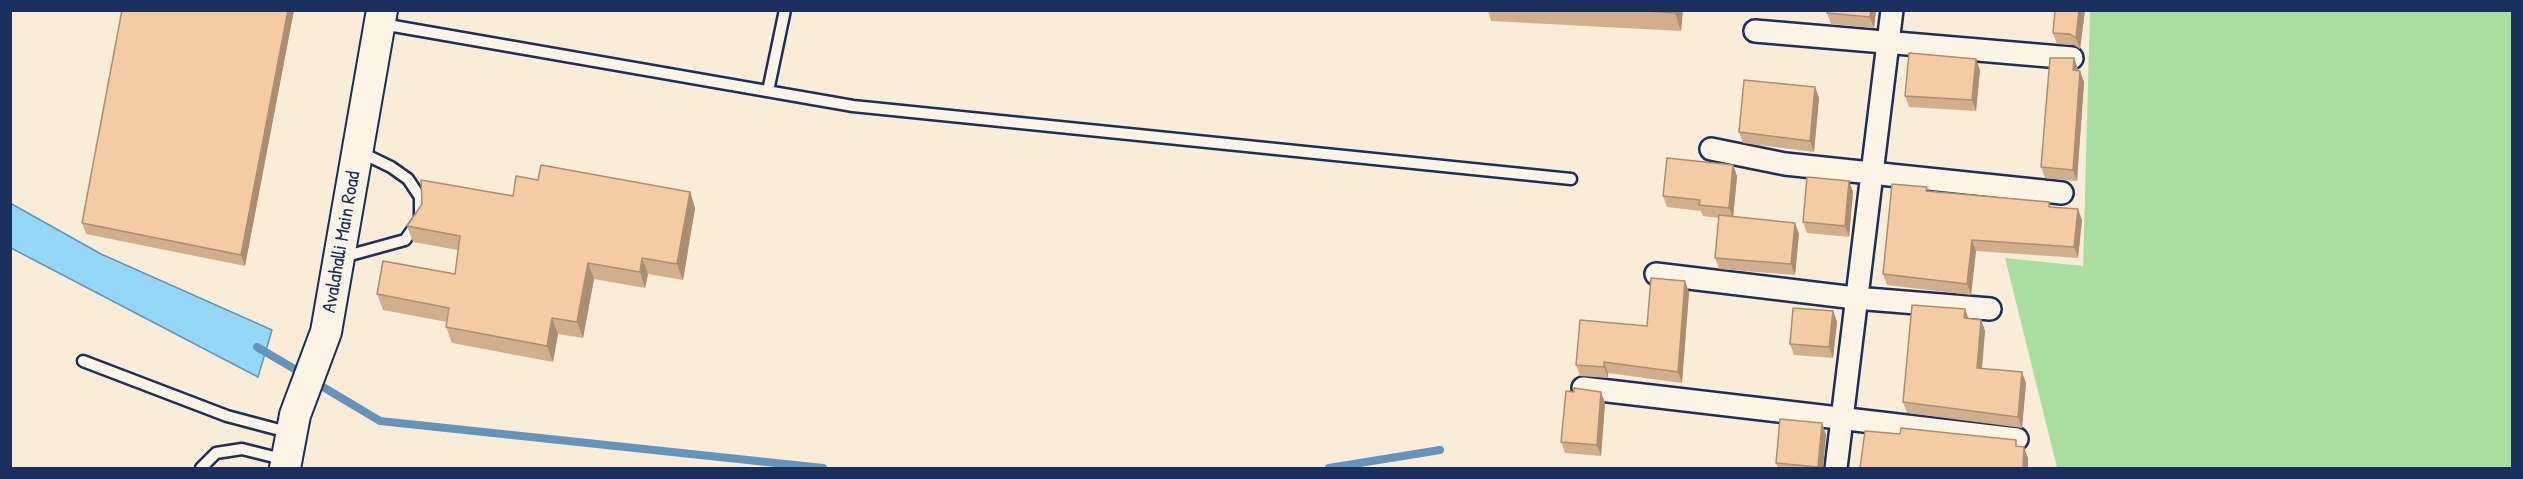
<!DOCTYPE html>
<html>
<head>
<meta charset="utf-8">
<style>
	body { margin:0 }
	#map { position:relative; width:2523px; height:479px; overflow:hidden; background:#faedd8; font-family:"Patrick Hand",sans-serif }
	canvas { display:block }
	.frame { position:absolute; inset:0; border:12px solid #1b2f5e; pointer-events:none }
</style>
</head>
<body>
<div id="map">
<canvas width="2523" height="479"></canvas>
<div class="frame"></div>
</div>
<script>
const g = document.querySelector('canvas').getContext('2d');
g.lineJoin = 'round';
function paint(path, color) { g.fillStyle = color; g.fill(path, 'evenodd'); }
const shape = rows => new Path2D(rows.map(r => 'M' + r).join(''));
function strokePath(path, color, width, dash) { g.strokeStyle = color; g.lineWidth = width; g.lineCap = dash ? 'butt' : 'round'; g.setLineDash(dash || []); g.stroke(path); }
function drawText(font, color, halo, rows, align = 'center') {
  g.font = font + ' "Patrick Hand",sans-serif'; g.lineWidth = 6; g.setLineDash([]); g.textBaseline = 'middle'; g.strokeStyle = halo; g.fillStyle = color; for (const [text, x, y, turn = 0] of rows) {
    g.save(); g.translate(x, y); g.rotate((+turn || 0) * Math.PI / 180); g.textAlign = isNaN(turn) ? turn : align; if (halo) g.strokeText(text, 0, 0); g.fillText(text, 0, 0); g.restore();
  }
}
paint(shape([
	[2090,11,2512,11,2512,468,2057,468,2005,258,2083,266]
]), '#aadea1');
const water = shape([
	[10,203,101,254,272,330,258,377,11,248,10,203]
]);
paint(water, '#95d7f7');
strokePath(water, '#6494ba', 1.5);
strokePath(shape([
	[257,347,303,374],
	[313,381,380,421,823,468],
	[1329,468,1440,450]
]), '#6494ba', 8);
const service = shape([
	[382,24,853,106,1571,179],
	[768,91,785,10],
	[343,257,405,240,420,219,420,197,408,179,391,167,360,152],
	[83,361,227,416,291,433],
	[201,468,216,453,242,449,286,460]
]);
const minor = shape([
	[1755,31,2072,58],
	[1711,149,1785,164,2062,193],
	[1656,274,1855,298,1990,309],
	[1583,388,2017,439],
	[1836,468,1892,10]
]);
const secondary = shape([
	[285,468,295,415,326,332,382,10]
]);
strokePath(service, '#1b2f5e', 15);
strokePath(minor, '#1b2f5e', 26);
strokePath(secondary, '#1b2f5e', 34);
strokePath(service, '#fcf5e5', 10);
strokePath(minor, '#fcf5e5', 21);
strokePath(secondary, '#fcf5e5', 30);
paint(shape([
	[122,10,294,10,245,266,86,234,82,223],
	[1488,10,1683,10,1681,31,1491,21],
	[1876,10,1874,28,1831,24,1827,13],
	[2085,10,2080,49,2074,45,2057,44,2053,33],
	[2078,69,2078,71,2084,82,2077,181,2045,178,2041,167],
	[1980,70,1976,111,1909,107,1905,96],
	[1815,87,1819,98,1814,152,1743,143,1739,132],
	[1733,165,1737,176,1733,217,1795,223,1799,234,1795,275,1719,269,1715,258,1719,218,1703,216,1701,211,1667,207,1663,196],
	[538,180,690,192,695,208,683,280,648,274,645,288,594,279,583,338,558,334,553,362,452,343,446,327,447,322,383,310,377,294,455,274,458,250,413,242,407,226,513,196],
	[1849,181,1853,192,1849,237,1807,233,1803,222],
	[1928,191,2049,202,2051,207,2082,220,2078,258,1976,251,1971,295,1887,285,1883,274],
	[1689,292,1682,383,1608,373,1608,378,1580,376,1576,365,1647,326],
	[1965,309,1968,319,1981,320,1985,331,1982,368,2026,383,2022,428,1907,413,1903,402],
	[1833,311,1837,322,1833,358,1794,355,1790,344],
	[1605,403,1601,456,1565,453,1561,442],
	[1826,434,1823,468,1778,468,1776,463]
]), '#d2af8c');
paint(shape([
	[288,10,294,10,245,266,241,255],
	[1675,10,1683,10,1681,31,1675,13],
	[1871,10,1876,10,1874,28,1870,17],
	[2079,10,2085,10,2080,49,2076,38],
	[2074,58,2078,69,2077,81,2073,70],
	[1976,59,1980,70,1976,111,1972,100],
	[2080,71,2084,82,2077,181,2073,170],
	[1815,87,1819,98,1814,152,1810,141],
	[1733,165,1737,176,1733,219,1729,208],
	[1849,181,1853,192,1849,237,1845,226],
	[690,192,695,208,683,280,677,264],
	[2078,209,2082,220,2078,258,2074,247],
	[1795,223,1799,234,1795,275,1791,264],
	[1972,240,1976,251,1971,295,1967,284],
	[642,258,648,274,645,288,640,272],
	[588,263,594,279,583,338,577,322],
	[1685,281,1689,292,1682,383,1678,372],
	[1965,309,1969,320,1964,318],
	[1833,311,1837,322,1833,358,1829,347],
	[552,318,558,334,553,362,547,346],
	[1981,320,1985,331,1981,379,1977,368],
	[1604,362,1608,373,1608,378,1604,367],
	[2022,372,2026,383,2022,428,2018,417],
	[1601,392,1605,403,1601,456,1597,445],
	[1822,423,1826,434,1823,468,1818,468],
	[2024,447,2028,458,2028,468,2023,468]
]), '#ab8e72');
const building = shape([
	[122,10,288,10,241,255,82,223,122,10],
	[1628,10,1675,10,1675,13,1628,10],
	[1827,10,1871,10,1870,17,1827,13,1827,10],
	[2055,10,2079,10,2076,38,2070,34,2053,33,2055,10],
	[1909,53,1976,59,1972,100,1905,96,1909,53],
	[2050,58,2074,58,2073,70,2080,71,2073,170,2041,167,2050,58],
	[1744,80,1815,87,1810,141,1739,132,1744,80],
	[1667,158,1733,165,1729,208,1699,205,1700,200,1663,196,1667,158],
	[541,165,690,192,677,264,642,258,640,272,588,263,577,322,552,318,547,346,446,327,449,308,377,294,383,261,455,274,460,236,407,226,422,204,421,180,513,196,516,176,538,180,541,165],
	[1807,177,1849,181,1845,226,1803,222,1807,177],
	[1892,184,1927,187,1926,191,2049,202,2049,207,2078,209,2074,247,1972,240,1967,284,1883,274,1892,184],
	[1719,215,1795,223,1791,264,1715,258,1719,215],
	[1651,278,1685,281,1678,372,1604,362,1604,367,1576,365,1580,320,1647,326,1651,278],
	[1912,305,1965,309,1964,318,1981,320,1977,368,2022,372,2018,417,1903,402,1912,305],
	[1793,308,1833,311,1829,347,1790,344,1793,308],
	[1574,388,1601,392,1597,445,1561,442,1566,391,1574,392,1574,388],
	[1780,419,1822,423,1818,467,1776,463,1780,419],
	[1901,428,2016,440,2016,446,2024,447,2023,468,1860,468,1865,431,1900,434,1901,428]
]);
paint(building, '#f4cba3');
strokePath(building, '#ab8e72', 1.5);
drawText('20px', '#1b2f5e', '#fcf5e5', [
	["Avalahalli Main Road",342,242,-80]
]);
</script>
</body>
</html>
